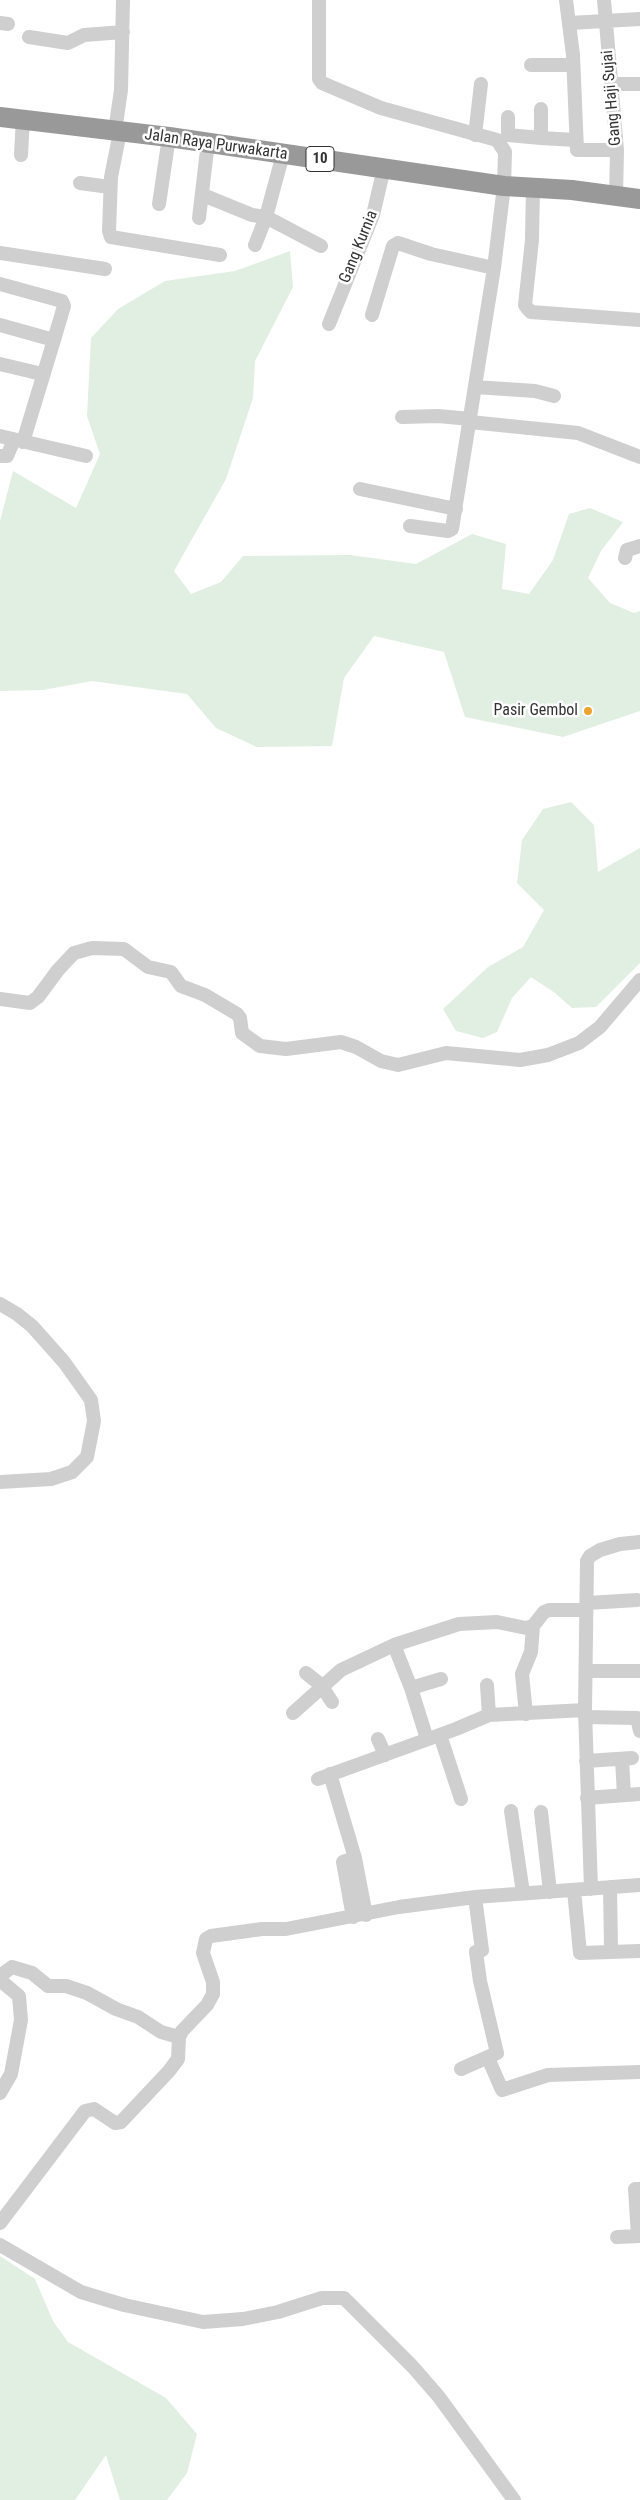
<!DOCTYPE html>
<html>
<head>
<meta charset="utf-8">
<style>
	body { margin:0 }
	canvas { display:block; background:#fff }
</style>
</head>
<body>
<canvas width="640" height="2500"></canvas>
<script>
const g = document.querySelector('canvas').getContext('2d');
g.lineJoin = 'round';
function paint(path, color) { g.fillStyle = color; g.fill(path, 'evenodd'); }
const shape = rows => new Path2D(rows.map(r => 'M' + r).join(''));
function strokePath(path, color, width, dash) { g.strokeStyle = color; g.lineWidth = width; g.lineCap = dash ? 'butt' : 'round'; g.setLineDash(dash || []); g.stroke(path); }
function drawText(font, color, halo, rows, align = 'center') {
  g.font = font + ' "Roboto Condensed",sans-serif'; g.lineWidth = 5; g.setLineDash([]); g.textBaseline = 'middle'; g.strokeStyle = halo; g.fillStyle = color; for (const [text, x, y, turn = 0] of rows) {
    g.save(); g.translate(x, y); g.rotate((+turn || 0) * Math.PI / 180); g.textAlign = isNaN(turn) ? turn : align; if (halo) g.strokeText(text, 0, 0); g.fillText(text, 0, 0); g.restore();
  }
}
paint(shape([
	[290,251,293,287,255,361,253,398,226,479,174,571,191,594,221,582,243,556,350,555,416,564,472,534,506,544,502,589,529,594,553,560,569,514,590,508,623,522,601,551,588,578,610,603,634,613,640,611,640,711,563,737,465,717,444,652,374,636,344,678,332,746,257,747,216,728,187,694,92,681,43,690,0,691,0,521,13,471,76,508,100,454,87,416,91,338,118,309,165,281,235,271],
	[571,802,594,825,598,872,640,848,640,963,596,1007,572,1008,555,993,531,977,512,998,497,1032,483,1038,456,1031,443,1009,488,967,523,947,544,910,517,883,522,840,543,809],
	[0,2256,35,2279,53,2321,68,2342,166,2398,197,2434,187,2473,167,2500,120,2500,106,2455,75,2500,0,2500]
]), '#e0efe2');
strokePath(shape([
	[319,0,319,79,322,83,381,108,497,140,505,152,504,186,494,268,452,529,448,531,410,526],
	[566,0,573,55,577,150,617,150],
	[604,0,617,150,616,196],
	[0,23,8,24],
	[570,23,640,19],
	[29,37,68,43,84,35,123,32],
	[531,65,573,65],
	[612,84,640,84],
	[541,109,541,138,575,140],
	[508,117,508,135,541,138],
	[115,131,121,90,123,0],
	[120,132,111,177,109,231,111,237,220,255],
	[475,135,481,84],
	[21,155,23,118],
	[80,183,110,187],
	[533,187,532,240,525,305,528,309,531,312,640,320],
	[203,195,252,215,266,217,321,246],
	[159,204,169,137],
	[199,218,208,142],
	[255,245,266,217,283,154],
	[0,253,105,269],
	[0,284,62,301,64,306,54,340],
	[372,315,393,246,398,243,431,254,494,268],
	[329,324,373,215,384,168],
	[0,325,54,340,23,442],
	[0,364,42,374],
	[475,387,535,391,554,396],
	[402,417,438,416,471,419],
	[470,422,578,433,640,457],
	[0,436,86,456],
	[0,456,7,456,14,440],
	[360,489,456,509],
	[625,558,627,550,640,546],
	[0,999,30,1003,38,997,58,970,74,953,92,948,124,949,148,967,171,972,181,986,205,995,237,1014,240,1018,242,1033,260,1046,286,1049,341,1042,356,1047,381,1061,398,1065,446,1053,520,1060,548,1055,579,1043,600,1027,640,980],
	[0,1304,17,1314,32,1326,64,1362,91,1400,94,1421,87,1457,72,1472,51,1479,0,1482],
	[587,1603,637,1600],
	[394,1645,411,1688,427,1739],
	[586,1671,640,1671],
	[306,1673,321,1685,332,1702],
	[487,1685,489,1715],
	[411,1688,441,1679],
	[293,1713,341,1670,394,1645,459,1624,497,1622,526,1628,533,1626,544,1612,549,1610,586,1610],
	[526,1714,522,1674,531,1652,533,1626],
	[585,1717,637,1718,640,1731],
	[440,1735,461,1799],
	[378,1739,385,1755],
	[622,1759,624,1795],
	[586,1761,632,1758],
	[330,1774,355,1858,343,1862,353,1917],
	[318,1779,456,1729,489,1715,585,1710],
	[587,1798,640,1794],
	[511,1811,523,1893],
	[541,1812,550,1892],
	[355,1858,366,1915],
	[610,1887,611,1948],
	[591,1889,585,1710,587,1561,590,1556,600,1550,620,1544,640,1542],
	[574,1890,580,1953,640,1951],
	[0,1976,12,1967,32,1973,48,1986,66,1986,87,1993,116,2009,138,2017,161,2032,179,2037],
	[0,1980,19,1996,21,2020,11,2074,0,2093],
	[488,2058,502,2090,548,2075,640,2072],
	[461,2069,497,2053,480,1981,476,1952,482,1950,475,1897],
	[0,2223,85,2111,94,2109,115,2123,121,2122,169,2071,178,2059,179,2037,182,2031,207,2005,213,1994,213,1982,203,1953,206,1939,211,1936,262,1929,286,1929,399,1907,475,1897,640,1885],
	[638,2236,635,2189,640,2189],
	[617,2237,640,2236],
	[0,2245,81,2292,124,2305,203,2322,243,2319,278,2312,322,2298,344,2298,413,2367,439,2397,514,2500]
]), '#cfcfcf', 14);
strokePath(shape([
	[0,117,169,137,504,186,572,190,640,199]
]), '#999', 20);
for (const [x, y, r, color] of [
	[588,711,5,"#eda330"]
]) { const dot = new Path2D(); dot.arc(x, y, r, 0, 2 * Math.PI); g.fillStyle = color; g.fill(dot); strokePath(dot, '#fff', 2); }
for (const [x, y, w] of [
	[320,159,28]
]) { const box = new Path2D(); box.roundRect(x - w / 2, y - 12.5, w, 25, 4); g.fillStyle = '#fff'; g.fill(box); strokePath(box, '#323232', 1); }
drawText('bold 15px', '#323232', null, [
	["10",320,159]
]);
drawText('16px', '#323232', '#fff', [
	["Gang Haji Sujai",612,98,-95],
	["Jalan Raya Purwakarta",216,145,8],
	["Gang Kurnia",359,247,-68]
]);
drawText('16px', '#323232', '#fff', [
	["Pasir Gembol",578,711]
], 'right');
</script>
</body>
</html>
